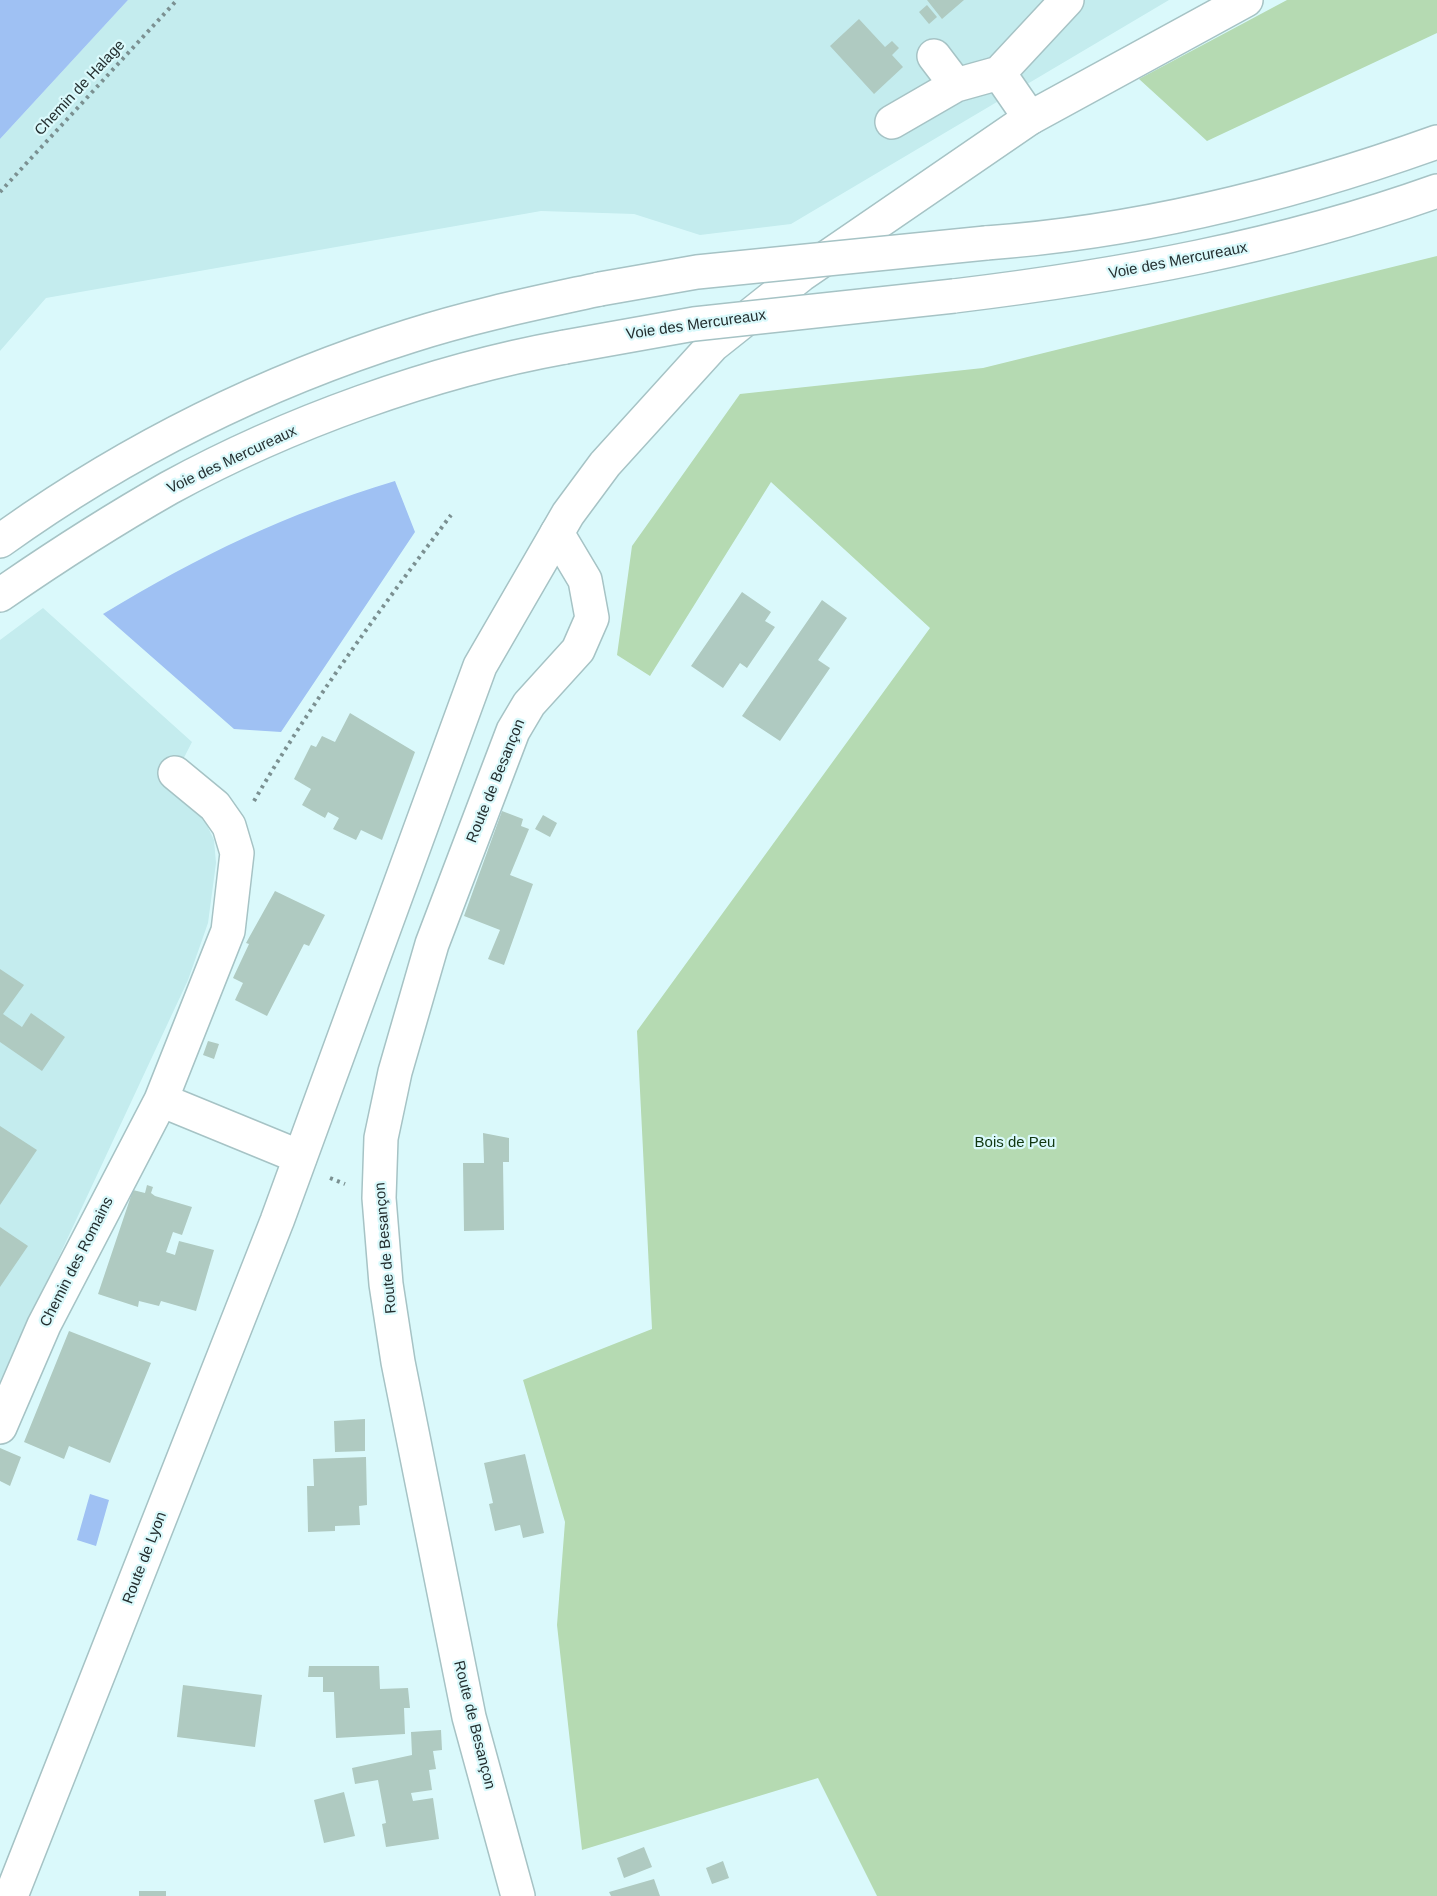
<!DOCTYPE html>
<html>
<head>
<meta charset="utf-8">
<style>
  body { margin:0 }
  canvas { display:block; background:#daf9fb }
</style>
</head>
<body>
<canvas width="1437" height="1896"></canvas>
<script>
const ctx = document.querySelector('canvas').getContext('2d');
ctx.lineJoin = 'round';
function fill(path, color) {
  ctx.fillStyle = color;
  ctx.fill(path, 'evenodd');
}
function trace(path, color, width, dash) {
  ctx.strokeStyle = color;
  ctx.lineWidth = width;
  ctx.lineCap = dash ? 'butt' : 'round';
  ctx.setLineDash(dash || []);
  ctx.stroke(path);
}
function write(font, color, halo, rows, align = 'center') {
  ctx.font = font + ' Helvetica,sans-serif';
  ctx.lineWidth = 4.5;
  ctx.setLineDash([]);
  ctx.textBaseline = 'middle';
  ctx.strokeStyle = halo;
  ctx.fillStyle = color;
  for (const [text, x, y, turn = 0] of rows) {
    ctx.save();
    ctx.translate(x, y);
    ctx.rotate((+turn || 0) * Math.PI / 180);
    ctx.textAlign = isNaN(turn) ? turn : align;
    if (halo) ctx.strokeText(text, 0, 0);
    ctx.fillText(text, 0, 0);
    ctx.restore();
  }
}
fill(new Path2D(`
  M128 0H1169L791 224 700 235 634 214 541 211 46 298 0 351V139Z
  M43 608 192 742 168 789 202 815 214 840 216 863 208 923 188 980 0 1383V640Z`), '#c4ecee');
fill(new Path2D(`
  M1287 0H1437V33L1207 141 1139 79Z
  M1437 256V1896H877L818 1778 582 1850 557 1625 565 1522 523 1380 652 1329 637 1031 930 628 771 482 650 676 617 655 632 546 740 394 983 368Z`), '#b5dab2');
fill(new Path2D(`
  M0 0H128L0 139Z
  M395 481 415 532 281 732 234 729 103 614C200 555 286 514 395 481Z
  M90 1494 109 1500 96 1546 77 1540Z`), '#9fc1f3');
fill(new Path2D(`
  M927 0H964L942 19Z
  M927 5 937 17 929 24 919 12Z
  M859 19 885 47 892 41 899 48 892 55 903 67 874 94 830 46Z
  M742 592 771 612 765 621 775 627 747 668 740 663 723 688 691 666Z
  M822 600 847 618 818 660 830 668 780 741 742 716Z
  M350 713 415 752 382 840 361 830 356 840 333 829 339 818 328 812 325 818 302 805 311 789 294 779 311 745 316 747 322 736 335 742Z
  M502 811 523 819 521 826 529 829 510 875 533 884 504 965 488 959 500 930 464 916Z
  M543 815 557 823 550 837 535 829Z
  M275 891 325 915 309 946 304 944 267 1016 235 1000 243 983 233 978 249 944 246 943Z
  M0 969 24 985 3 1014 22 1027 31 1013 65 1037 42 1071 0 1042Z
  M208 1041 219 1044 214 1059 203 1055Z
  M0 1126 37 1150 0 1205Z
  M483 1133 509 1138V1162H503L504 1230 464 1231 463 1163H484Z
  M147 1185 153 1187 151 1193 155 1196 192 1207 182 1235 173 1232 166 1252 175 1255 179 1241 214 1250 196 1311 161 1301 159 1306 139 1301 138 1307 98 1294 133 1190 145 1193Z
  M0 1227 28 1246 0 1287Z
  M69 1331 151 1363 110 1463 69 1446 64 1459 24 1442Z
  M365 1419V1451L335 1452 334 1421Z
  M0 1448 21 1457 10 1486 0 1481Z
  M525 1454 544 1533 523 1538 520 1525 495 1531 489 1504 493 1503 484 1463Z
  M366 1457 367 1505 359 1506 360 1525 335 1526V1531L308 1532 307 1486H314L313 1459Z
  M309 1666H379L380 1689 408 1688 410 1708H404L405 1734 336 1738 334 1692H323V1677H308Z
  M183 1685 262 1695 255 1747 177 1737Z
  M441 1730 442 1750 433 1751 436 1769 429 1770 432 1790 411 1793 413 1801 433 1798 439 1839 386 1847 382 1824 386 1823 378 1780 355 1784 352 1768 412 1755 411 1732Z
  M344 1792 355 1836 324 1843 314 1800Z
  M644 1847 652 1867 624 1878 617 1858Z
  M723 1861 729 1878 712 1884 706 1868Z
  M654 1879 660 1896H611L609 1892Z
  M139 1891H166V1896H139Z`), '#afcac1');
const minor = new Path2D(`
  M934 56 956 85
  M999 73 1030 118
  M892 122 956 85 999 73 1067 0
  M161 1100 228 931 237 853 229 826 215 806 175 773
  M0 1427 44 1325 161 1100 300 1157
  M518 1896 469 1717 398 1362 386 1284 379 1198 381 1138 395 1072 432 944 513 731 529 704 578 650 592 618 585 580 557 533`);
const major = new Path2D(`
  M11 1896 277 1221 480 666 568 514 605 464 713 345 801 275 1030 118 1246 0`);
const highway = new Path2D(`
  M986 243C1139 232 1292 194 1437 142
  M954 296C1119 276 1280 247 1437 191
  M0 541C124 452 264 382 410 336 472 316 536 303 600 289
  M0 595C55 557 111 521 169 488 288 423 432 371 565 347`);
trace(minor, '#a6c3c5', 36);
trace(major, '#a6c3c5', 36);
trace(highway, '#a6c3c5', 36);
trace(new Path2D(`
  M0 192 177 0
  M254 801C312 701 382 607 451 515
  M330 1178 345 1184`), '#7b9091', 4, [3, 4.5]);
trace(minor, '#fff', 33);
trace(major, '#fff', 33);
trace(highway, '#fff', 33);
const highwayBridge = new Path2D(`
  M600 289 697 272 986 243
  M565 347 694 324 954 296`);
trace(highwayBridge, '#a6c3c5', 36, []);
trace(highwayBridge, '#fff', 33);
write('15px', '#232e2f', '#daf9fb', [
  ["Chemin de Halage",80,88,-47],
  ["Voie des Mercureaux",1178,261,-11],
  ["Voie des Mercureaux",696,325,-8],
  ["Voie des Mercureaux",232,460,-25],
  ["Route de Besançon",496,781,-68],
  ["Route de Besançon",386,1248,-95],
  ["Chemin des Romains",77,1262,-63],
  ["Route de Lyon",145,1558,-69],
  ["Route de Besançon",474,1725,76]
]);
write('15px', '#113710', '#daf9fb', [
  ["Bois de Peu",1015,1143]
]);
</script>
</body>
</html>
